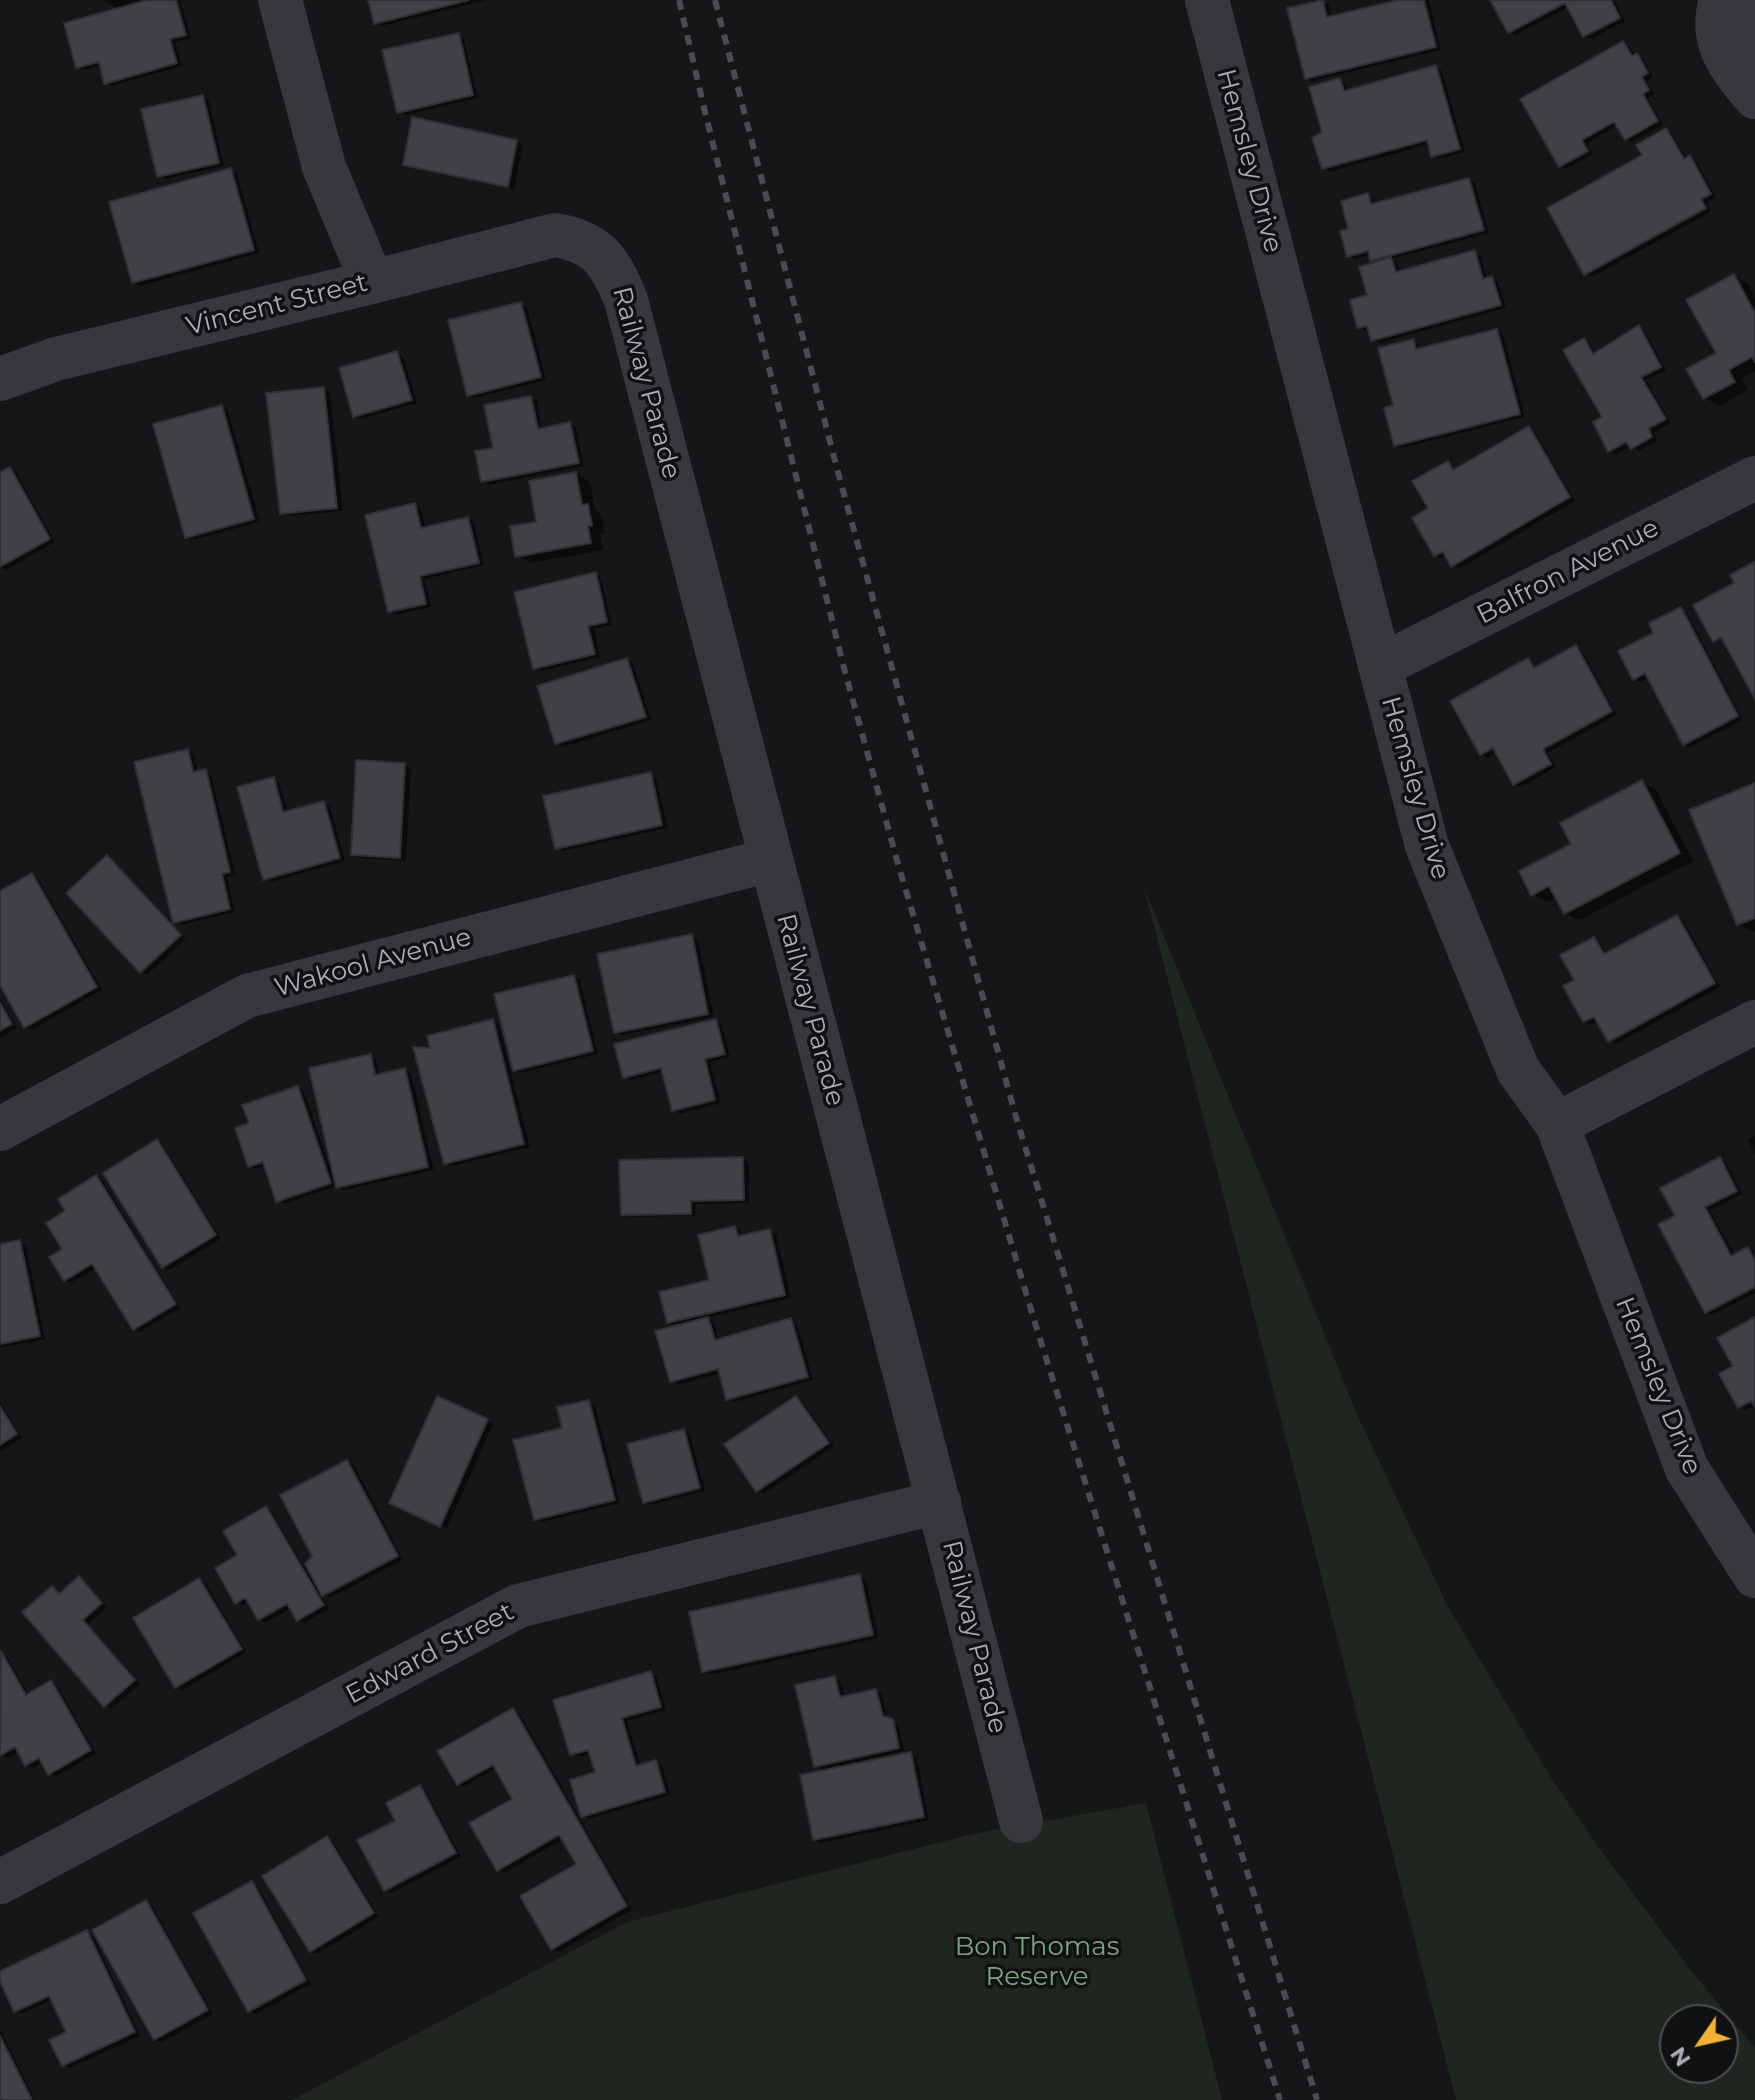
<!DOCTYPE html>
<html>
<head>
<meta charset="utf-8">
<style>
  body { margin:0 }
  #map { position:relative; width:1755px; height:2100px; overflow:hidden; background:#161618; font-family:Montserrat,sans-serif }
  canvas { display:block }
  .north { position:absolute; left:1659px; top:2004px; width:80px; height:80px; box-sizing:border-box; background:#111113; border:2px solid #4d4f55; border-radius:50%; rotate:236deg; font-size:22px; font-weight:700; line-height:32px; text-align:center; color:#a8adb8 }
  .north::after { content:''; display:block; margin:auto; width:28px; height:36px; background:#f2b134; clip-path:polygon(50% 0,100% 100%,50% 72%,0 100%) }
</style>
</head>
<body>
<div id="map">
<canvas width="1755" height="2100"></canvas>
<div class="north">N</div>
</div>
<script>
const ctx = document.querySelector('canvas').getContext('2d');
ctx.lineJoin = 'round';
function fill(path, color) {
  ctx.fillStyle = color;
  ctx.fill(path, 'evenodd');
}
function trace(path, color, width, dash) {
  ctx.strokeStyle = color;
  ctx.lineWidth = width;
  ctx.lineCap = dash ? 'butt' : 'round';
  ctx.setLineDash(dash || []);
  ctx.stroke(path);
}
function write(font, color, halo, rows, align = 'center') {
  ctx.font = font + ' Montserrat,sans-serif';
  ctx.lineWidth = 7;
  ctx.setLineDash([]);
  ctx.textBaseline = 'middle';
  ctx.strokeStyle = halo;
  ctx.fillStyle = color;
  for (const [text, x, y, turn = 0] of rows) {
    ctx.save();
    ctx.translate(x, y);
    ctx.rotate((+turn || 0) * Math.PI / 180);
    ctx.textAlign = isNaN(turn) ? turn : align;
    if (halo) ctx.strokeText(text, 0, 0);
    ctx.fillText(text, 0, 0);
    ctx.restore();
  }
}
fill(new Path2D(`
  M1144 887 1355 1410 1447 1605 1553 1781 1607 1859 1697 1978 1755 2048V2100H1456ZM1723 2020V2068H1675V2020Z
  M1146 1803 1222 2100H292L627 1922 977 1833Z`), '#1e261f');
fill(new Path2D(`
  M103 0H180L191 38 175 42 182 66 112 86 106 83 102 65 84 70 78 67 120 10Z
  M370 0H487L382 26 375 23Z
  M1407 0H1429L1441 50 1312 81 1306 78 1322 1 1329 5 1332 18Z
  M1493 0H1614L1625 21 1591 39 1584 36 1569 7 1515 35 1509 31Z
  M458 35 464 39 478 98 405 115 399 111Z
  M1623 43 1630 47 1635 56 1643 59 1653 77 1647 81 1654 94 1648 98 1663 125 1632 142 1626 138 1618 125 1587 144 1593 154 1566 169 1560 166Z
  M1436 67 1442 71 1465 152 1439 159 1433 155 1430 144 1330 172 1323 168 1324 133 1340 80 1346 84 1348 92Z
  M203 97 209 101 224 166 165 179 159 175Z
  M1666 130 1672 134 1687 159 1690 158 1696 161 1716 198 1706 203 1711 212 1592 277 1586 274 1644 156Z
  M516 141 523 145 514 189 411 167 405 164Z
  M230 170 237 174 259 253 140 286 134 282Z
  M1469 180 1475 183 1489 233 1391 259 1397 263 1401 273 1474 252 1481 256 1487 280 1492 279 1498 282 1506 308 1379 343 1373 340 1370 329 1365 330 1359 327 1378 263 1372 259 1371 255 1355 259 1348 256 1351 230 1368 195 1374 199 1376 205Z
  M1734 276 1748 284 1755 298V371L1741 378 1747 390 1719 406 1705 398 1718 354Z
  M521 304 527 307 546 380 475 398 469 394Z
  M1639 327 1645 331 1666 371 1646 380 1671 423 1654 432 1657 441 1639 451 1631 446 1616 454 1612 452 1636 439 1605 418 1584 341 1590 344 1596 354Z
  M1497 331 1503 334 1525 417 1402 448 1396 445V406L1413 341 1419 345 1421 350Z
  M397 353 403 357 417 403 361 419 355 415Z
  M324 389 330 392 343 511 288 516 281 513Z
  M531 398 537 401 542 430 570 424 576 428 584 466 489 485 483 481 495 450Z
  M222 407 228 411 260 522 193 540 187 536Z
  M1529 428 1535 432 1575 501 1459 569 1453 565 1447 556 1442 558 1436 555 1430 509 1448 463 1456 470Z
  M10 469 16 472 55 542 6 570 0 567V475Z
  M576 474 590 482 595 510 601 514 605 533H600L603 550 531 563 517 556Z
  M415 505 421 509 426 529 468 519 474 523 484 565 425 579 431 607 396 615 390 611Z
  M595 575 601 578 612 625 594 629 600 657 541 671 535 667Z
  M1681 609 1687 613 1743 720 1690 747 1684 744 1650 677 1641 682 1635 678 1656 634Z
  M1576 647 1582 651 1617 715 1548 753 1556 767 1521 787 1514 783 1498 752 1488 758 1482 754 1528 660 1537 669Z
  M627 660 633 663 651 720 563 747 557 743Z
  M188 751 194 755 198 773 205 771 211 775 236 875 227 877 235 912 181 925 175 922Z
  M404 765 411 768 406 861 359 858 353 854Z
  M650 774 656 778 668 828 563 851 557 848Z
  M273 779 279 782 288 813 323 803 330 806 345 861 271 882 264 878Z
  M1642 782 1656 790 1693 861 1579 920 1565 913 1557 897 1547 902 1533 894 1574 845Z
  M1755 785V931L1752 932 1739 924Z
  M107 858 186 939 147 975 141 972Z
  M32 875 38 879 102 990 32 1030 26 1027 0 981V893Z
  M1677 917 1683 920 1720 987 1616 1044 1609 1040 1598 1021 1591 1025 1585 1021 1576 981 1594 939 1600 943 1607 955Z
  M692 936 698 940 714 1017 622 1035 615 1032Z
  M574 977 580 980 598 1054 521 1073 514 1070Z
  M0 998 17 1028 0 1038Z
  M492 1021 499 1025 530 1147 452 1166 445 1163 433 1050Z
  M716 1021 722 1025 730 1057 710 1062 721 1103 680 1114 673 1110 664 1072 631 1080 625 1076Z
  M370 1056 376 1060 380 1076 405 1070 411 1073 434 1170 344 1190 338 1186 284 1204 278 1200 266 1166 256 1169 249 1165 251 1124 298 1088 304 1092 333 1176 336 1175Z
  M1755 1136V1154L1748 1140Z
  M157 1141 163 1145 221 1239 170 1270 164 1267Z
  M743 1159 749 1163V1203L696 1204V1216L629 1217 623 1214Z
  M1720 1159 1726 1163 1742 1194 1710 1211 1735 1256 1748 1250 1754 1253 1755 1293 1712 1315 1706 1312 1677 1217Z
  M97 1177 103 1181 180 1308 140 1332 134 1329 97 1268 71 1283 65 1279 68 1211Z
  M735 1228 741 1231 743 1237 769 1231 776 1234 791 1298 707 1318 714 1322 719 1340 791 1320 797 1324 813 1380 734 1402 728 1399 721 1373 678 1385 671 1381 678 1327 669 1322 712 1281Z
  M19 1242 26 1246 45 1339 0 1348V1246Z
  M1755 1320V1405L1746 1410 1740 1407 1735 1367Z
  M796 1398 802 1401 834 1446 764 1494 758 1491Z
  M0 1402 22 1438 0 1452Z
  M589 1402 595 1405 620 1503 542 1522 536 1519 565 1429Z
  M487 1420 493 1424 447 1528 398 1506Z
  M684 1431 690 1435 705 1491 651 1505 644 1502Z
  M347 1462 354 1465 403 1560 330 1598 319 1592 329 1609 304 1623 298 1620 291 1608 266 1623 260 1619 249 1602 243 1606 237 1602 240 1556 266 1508 272 1512 304 1567 315 1557Z
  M860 1576 866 1580 879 1638 710 1675 704 1671Z
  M79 1579 107 1607 88 1624 140 1684 111 1709 105 1705 52 1589 61 1595Z
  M200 1580 206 1584 246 1652 182 1691 176 1687Z
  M1 1654 7 1657 29 1695 51 1682 57 1686 96 1753 56 1777 50 1773 43 1762 33 1768 27 1765 19 1751 8 1758 1 1754Z
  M651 1673 657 1677 666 1710 627 1721 641 1767 656 1762 662 1766 671 1795 589 1819 583 1815 597 1773 591 1754 578 1757 572 1754Z
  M835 1678 841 1682 845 1698 876 1691 882 1694 888 1720 899 1725 904 1751 878 1757 879 1761 910 1754 917 1758 929 1820 821 1843 815 1839 826 1772 816 1766Z
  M513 1710 520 1714 632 1910 558 1952 552 1949 578 1865 563 1839 505 1873 499 1869 515 1800 497 1768 464 1787 458 1783Z
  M420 1788 426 1791 461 1857 392 1893 385 1889 398 1822Z
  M327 1838 333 1841 379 1917 317 1954 311 1951Z
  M252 1883 258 1887 311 1984 256 2014 249 2010Z
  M146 1902 152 1906 213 2014 161 2043 155 2039Z
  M87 1933 93 1936 140 2036 70 2068 63 2065 68 2032 52 2000 22 2014 16 2010 0 1974Z
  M0 2031H1L35 2100H0Z`), '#0007');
const building = new Path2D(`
  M147 0H176L186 35 170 39 177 63 104 84 99 62 76 68 64 23Z
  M368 0H469L374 24Z
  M1323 0 1327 17 1398 0H1424L1436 47 1305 79 1287 8Z
  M1490 0H1611L1620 18 1583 37 1565 3 1508 33Z
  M459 33 473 95 397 113 382 50Z
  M1623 41 1632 56 1637 53 1648 73 1642 77 1649 90 1643 94 1658 121 1625 140 1614 122 1582 140 1588 151 1559 167 1520 99Z
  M1436 65 1460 149 1431 157 1427 140 1322 169 1312 138 1322 132 1309 87 1340 78 1344 91Z
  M203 95 219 163 157 177 141 109Z
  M412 117 517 140 508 187 403 165Z
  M1666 128 1684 159 1690 155 1711 194 1701 199 1706 208 1584 275 1547 208 1642 155 1636 145Z
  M231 168 254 250 132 283 109 202Z
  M1469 178 1484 230 1370 261 1368 251 1347 257 1340 231 1348 229 1341 201 1368 193 1371 204Z
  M1475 250 1483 279 1492 276 1501 305 1371 341 1367 326 1357 328 1350 300 1367 295 1359 267 1391 257 1396 272Z
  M1734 274 1755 313V362L1752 357 1729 370 1735 382 1703 399 1686 369 1716 353 1686 300Z
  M521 302 541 377 467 396 448 320Z
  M1639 325 1661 367 1641 377 1666 419 1649 428 1652 437 1631 449 1626 442 1608 452 1593 422 1602 417 1563 350 1584 338 1593 354Z
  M1497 329 1520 414 1394 446 1384 408 1393 405 1378 348 1414 339 1416 349Z
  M397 351 412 400 353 417 339 368Z
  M324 387 337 508 280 514 266 393Z
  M531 396 538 429 570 422 579 463 481 482 475 451 493 448 484 405Z
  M222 405 254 519 185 538 153 424Z
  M1529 426 1570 497 1451 567 1443 552 1434 556 1412 518 1428 508 1412 481 1448 461 1453 470Z
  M10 467 50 539 0 567V472Z
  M576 472 582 505 588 504 592 526H588L591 543 515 557 510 526 536 522 529 481Z
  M415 503 421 528 468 517 479 563 420 576 426 604 388 612 365 515Z
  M1754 562 1755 563V699L1721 637 1713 642 1693 605 1734 583 1730 575Z
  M596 572 607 622 588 626 595 654 533 669 514 592Z
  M1681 607 1738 716 1683 745 1645 673 1633 680 1618 651 1653 633 1649 623Z
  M1576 645 1612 711 1543 749 1551 764 1513 785 1493 748 1480 755 1450 701 1528 658 1534 668Z
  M627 658 646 717 555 744 537 686Z
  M188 749 193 772 206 769 230 872 222 874 230 909 173 923 134 762Z
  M356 760 405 763 400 858 351 855Z
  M651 772 662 825 555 849 543 796Z
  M274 777 283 812 324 801 340 858 263 880 237 787Z
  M1642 780 1680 853 1564 914 1549 886 1531 896 1519 871 1571 844 1560 823Z
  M1755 783V918L1737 925 1689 810Z
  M107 855 181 935 140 973 66 893Z
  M32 873 97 987 24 1028 0 985V891Z
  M1677 915 1715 983 1608 1042 1594 1017 1583 1022 1563 986 1574 980 1560 955 1594 937 1604 954Z
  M692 934 708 1014 614 1033 597 954Z
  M574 975 593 1051 513 1071 494 994Z
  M0 1003 12 1024 0 1031Z
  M493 1019 524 1144 444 1164 413 1047 430 1048 427 1036Z
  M716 1019 725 1054 705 1059 715 1100 672 1111 661 1068 623 1078 614 1044Z
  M371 1054 375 1075 405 1068 428 1167 336 1188 309 1068Z
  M298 1086 331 1183 276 1202 263 1162 248 1167 235 1128 249 1123 242 1105Z
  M157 1139 216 1235 162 1268 103 1173Z
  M743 1157 744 1200 691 1201V1214L621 1215 619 1160Z
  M1720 1157 1737 1191 1705 1207 1731 1256 1748 1247 1755 1261V1287L1705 1313 1658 1224 1675 1216 1660 1188Z
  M96 1175 176 1304 133 1330 92 1264 64 1281 49 1257 62 1249 46 1223 65 1211 58 1199Z
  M735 1226 738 1236 770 1229 785 1295 667 1323 659 1292 709 1280 698 1235Z
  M20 1240 40 1336 0 1344V1244Z
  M708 1317 715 1340 791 1318 808 1377 726 1400 718 1369 670 1382 655 1331Z
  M1755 1317V1407L1751 1401 1738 1408 1719 1374 1733 1366 1717 1338Z
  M437 1396 488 1419 440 1527 389 1503Z
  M796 1396 829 1443 756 1492 724 1444Z
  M589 1400 615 1500 534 1520 513 1440 562 1428 557 1407Z
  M0 1406 17 1434 0 1445Z
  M684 1429 700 1488 643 1503 627 1444Z
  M347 1460 398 1556 322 1596 305 1564 312 1556 280 1495Z
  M266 1506 324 1605 297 1621 287 1604 258 1620 245 1598 235 1604 215 1568 237 1555 223 1531Z
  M860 1574 873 1635 702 1672 689 1612Z
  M79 1576 102 1603 83 1620 135 1680 104 1707 22 1612 52 1586 59 1594Z
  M199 1578 242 1649 175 1688 133 1618Z
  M1 1651 26 1695 51 1680 91 1750 48 1775 39 1758 25 1766 15 1747 0 1756Z
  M651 1671 661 1707 622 1718 636 1766 656 1760 665 1792 581 1817 570 1780 595 1772 588 1750 570 1755 553 1700Z
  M835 1676 840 1697 876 1689 883 1716 893 1719 899 1748 814 1767 795 1685Z
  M513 1708 627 1906 551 1950 520 1896 576 1864 559 1835 497 1871 469 1823 512 1799 493 1765 457 1785 437 1751Z
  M911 1752 924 1817 813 1840 800 1775Z
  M420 1785 456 1853 384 1891 357 1840 395 1821 386 1803Z
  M327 1836 374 1913 310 1952 262 1876Z
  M252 1881 306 1980 248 2012 193 1913Z
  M146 1900 208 2010 154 2040 92 1930Z
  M87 1930 135 2032 62 2066 49 2040 66 2032 49 1996 14 2012 0 1981V1971Z
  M0 2036 32 2100H0Z`);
fill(building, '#404145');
trace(building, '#303034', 2);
trace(new Path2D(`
  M280 0 324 167 372 282
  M1207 0 1427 846 1518 1070 1557 1124 1687 1469 1755 1576
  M1721 0C1708 41 1730 67 1755 97
  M1755 0 1747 26 1755 79
  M0 379 56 359 372 282 555 235C598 242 610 261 626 300L1021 1821
  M1380 666 1755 478
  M1557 1124 1755 1022
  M0 1129 247 996 770 860
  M0 1882 518 1606 939 1502`), '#37383d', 44);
trace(new Path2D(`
  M679 0 705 112 844 668 898 864 1035 1323 1280 2100
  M715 0 839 476 1016 1117 1317 2100`), '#4a4c52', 6, [10, 8]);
write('26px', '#a8adb8', '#111113', [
  ["Hemsley Drive",1249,161,75],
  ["Vincent Street",277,305,-14],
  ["Railway Parade",646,383,75],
  ["Balfron Avenue",1568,572,-27],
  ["Hemsley Drive",1415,788,74],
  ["Wakool Avenue",373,963,-15],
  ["Railway Parade",810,1010,75],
  ["Hemsley Drive",1658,1386,68],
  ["Railway Parade",974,1637,76],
  ["Edward Street",430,1654,-28]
]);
write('26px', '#7fa381', '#111113', [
  ["Bon Thomas",1037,1947],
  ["Reserve",1037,1977]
]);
</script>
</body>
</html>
